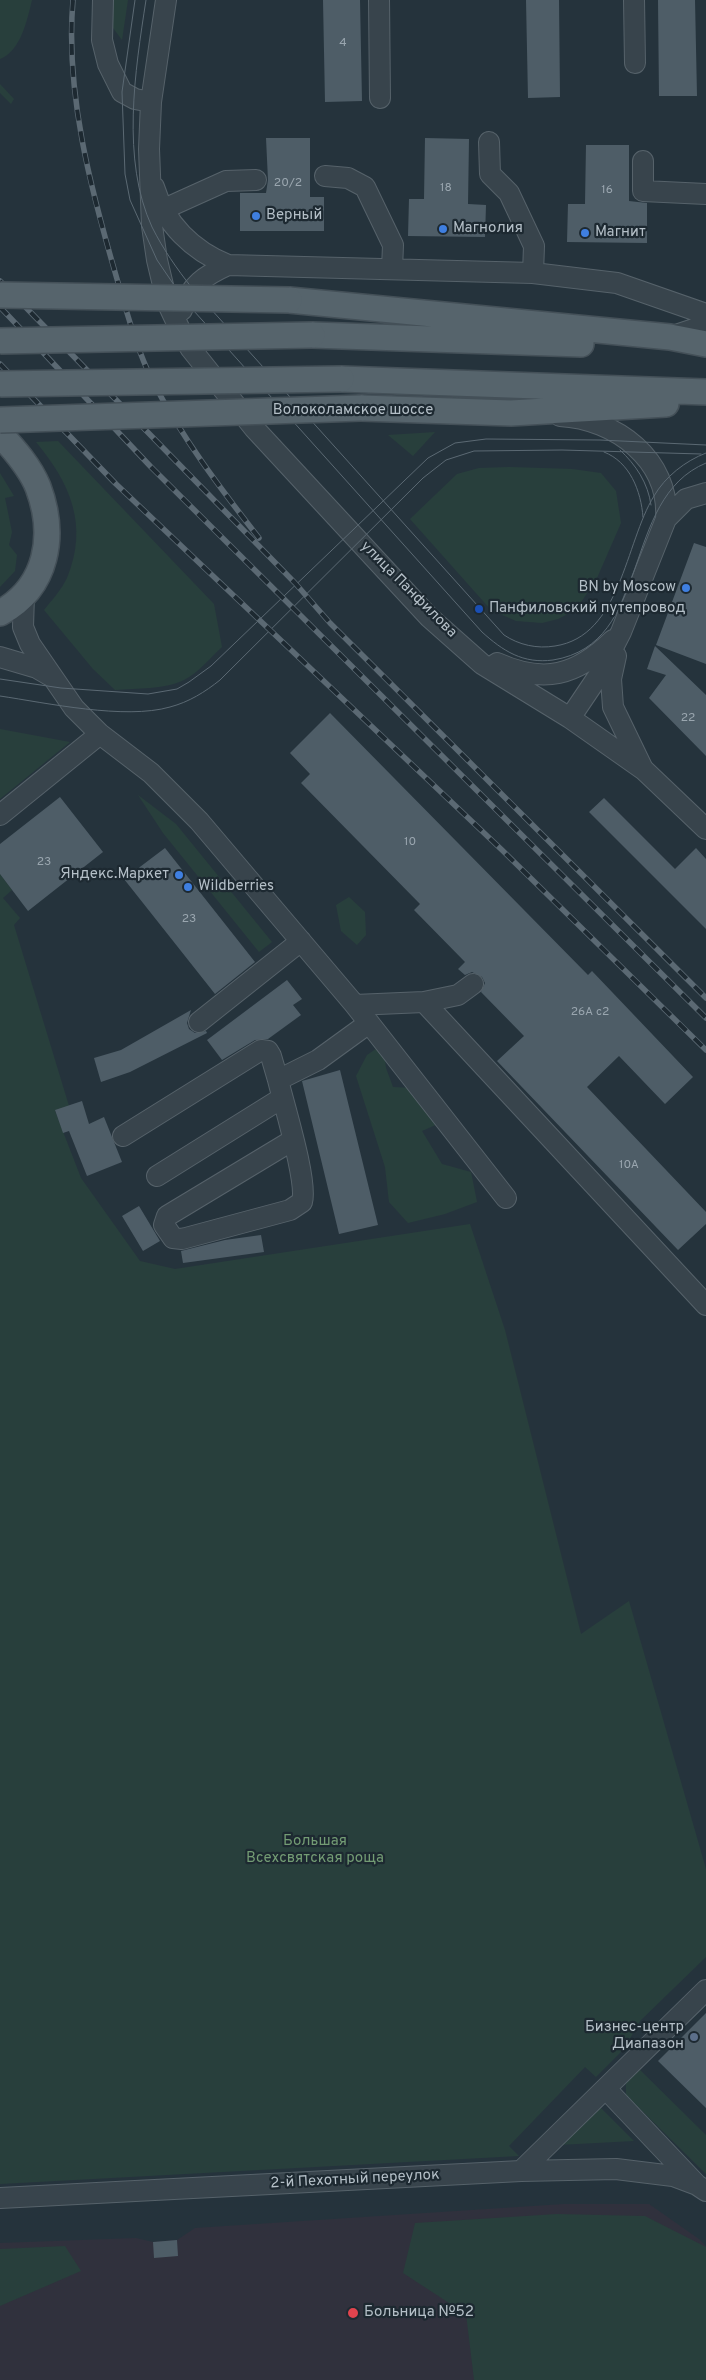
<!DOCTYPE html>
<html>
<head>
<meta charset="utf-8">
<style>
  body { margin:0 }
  canvas { display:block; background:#25333c }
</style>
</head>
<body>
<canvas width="706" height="2380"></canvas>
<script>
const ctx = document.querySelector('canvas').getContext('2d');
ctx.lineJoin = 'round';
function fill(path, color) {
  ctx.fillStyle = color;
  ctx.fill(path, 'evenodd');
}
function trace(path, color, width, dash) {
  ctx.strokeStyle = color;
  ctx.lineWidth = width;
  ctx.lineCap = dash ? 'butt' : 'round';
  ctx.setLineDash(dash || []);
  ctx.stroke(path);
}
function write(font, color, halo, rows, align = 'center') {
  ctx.font = font + ' Overpass,sans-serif';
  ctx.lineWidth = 4.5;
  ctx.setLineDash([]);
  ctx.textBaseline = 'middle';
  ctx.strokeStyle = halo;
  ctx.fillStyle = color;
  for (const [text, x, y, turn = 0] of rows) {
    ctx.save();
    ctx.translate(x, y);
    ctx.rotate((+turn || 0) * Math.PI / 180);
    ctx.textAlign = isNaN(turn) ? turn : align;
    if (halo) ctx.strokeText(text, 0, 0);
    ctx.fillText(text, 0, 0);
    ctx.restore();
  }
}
fill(new Path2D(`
  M564 2204H649L699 2239 706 2246V2380H0V2243L136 2238 153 2242 177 2240 195 2228Z`), '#30313d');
fill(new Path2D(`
  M0 0H32C27 20 21 51 0 59Z
  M110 0H128L122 40 110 24Z
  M0 84 14 99 11 104 0 93Z
  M435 432 413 456 388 435Z
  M58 441 214 604 222 647C210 658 198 673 184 680 163 690 137 688 115 690L93 669 44 610C52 600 62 589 67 578 89 525 70 483 36 442Z
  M509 467 572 469 601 473 616 491 621 523 597 578 576 610 558 619 542 623 516 621 491 610 410 519 457 474 479 468Z
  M0 473 14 496 5 498 12 532 9 545 17 555 15 571 0 587Z
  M0 729 70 742 0 799Z
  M138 795 176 824 272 942 259 952 163 833Z
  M0 874 12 890 3 898 20 918 14 925 69 1106 55 1111 81 1178 140 1261 175 1269 470 1224 505 1330 581 1634 629 1601 706 1869V1957L640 2021 624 2049 596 2077 585 2067 509 2146 519 2156 0 2184Z
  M349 897 365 912 366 935 357 945 341 931 336 905Z
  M383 1044 386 1068 393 1087 414 1088 438 1124 422 1131 442 1164 471 1172 477 1202 445 1214 408 1223 389 1202 385 1167 356 1076 367 1055Z
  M637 2067 706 2135V2174L626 2095V2079Z
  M598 2105 634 2141 558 2145Z
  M557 2214 645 2216 706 2247V2380H474L466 2314 403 2273 415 2223Z
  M65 2246 81 2271 0 2306V2249Z`), '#283f3c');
fill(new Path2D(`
  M323 0H360L362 101 325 102Z
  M526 0H559L560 97 528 98Z
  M658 0H695L697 96H659Z
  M266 138H310V197H324V231H240V193H266L268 180Z
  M425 138 469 139 468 204 486 205 485 237 408 236 409 199H424Z
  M586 145H629V201L647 203V243L567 242 568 204H585Z
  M694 543 706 547V664L656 645Z
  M655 646 706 695V756L649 698 666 675 647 669Z
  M330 713 588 975 592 971 693 1077 665 1104 619 1056 587 1087 706 1212V1224L678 1250 497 1061 524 1036 481 992 485 983 482 977 472 972 465 975 458 969 465 962 414 910 420 904 301 783 310 774 290 753Z
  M60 797 103 852 28 911 0 874V844Z
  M604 798 675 869 696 848 706 859V929L589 812Z
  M165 848 255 962 215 994 124 879Z
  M287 980 302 999 293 1005 301 1015 268 1039 255 1040 222 1060 207 1040Z
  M191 1010 187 1023 189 1029 195 1033 206 1031 207 1033 130 1072 101 1082 94 1058 121 1050Z
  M340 1070 378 1225 339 1234 302 1081Z
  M82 1101 89 1124 104 1117 122 1162 87 1176 69 1131 63 1133 55 1110Z
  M139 1206 160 1241 143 1251 122 1216Z
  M261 1235 264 1252 183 1263 181 1251 225 1240Z
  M706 2013V2108L658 2061Z
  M177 2240 178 2256 154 2258 153 2242Z`), '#4e5d67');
const minor = new Path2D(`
  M103 0 102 40 108 64 122 92 135 99 151 102
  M166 0 151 102 149 149 152 226 157 260 167 302 182 334 191 349 254 428 429 617 482 664 570 718 644 770 706 829
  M379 0 380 98
  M634 0 635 63
  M489 142 490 174 509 193 534 246 533 273
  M643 161V191L706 194
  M325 176 348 178 365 187 393 245 392 269
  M154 187C165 224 193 251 228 265L533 273 617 283 706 314
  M164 209 226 181 256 180
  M182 310C190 285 206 275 228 265
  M670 337 706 325
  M560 416C616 419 670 460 666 519L621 632 599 675 570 718
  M666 519 686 499 706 493
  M24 595 23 627 30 644 74 708 100 734 151 773 199 821 355 1005 506 1198
  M616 656 611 679 613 707 642 767
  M0 657 37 668 49 675
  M497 663C544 684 576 676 613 640
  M0 815 100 734
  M424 1002 706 1305
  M355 1005 424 1002 458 995 473 984
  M199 1022 301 941
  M123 1136 261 1050 268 1051 271 1056 278 1080
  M293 1140 167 1216 164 1225 173 1238 182 1239 290 1210 302 1202C308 1182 284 1105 278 1080L318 1060 369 1023
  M157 1176 282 1098
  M606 2089 696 2184
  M521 2171 706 1990
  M0 2198 521 2171 616 2169 673 2176 697 2185 706 2191`);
const major = new Path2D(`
  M289 300 670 337 706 344
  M312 335 581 344
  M341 379 706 392
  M361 408 511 413 666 404
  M0 434C14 449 30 467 38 487 56 535 48 587 0 613`);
trace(minor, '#56626a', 22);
trace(major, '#445058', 28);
trace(minor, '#38444c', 20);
trace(major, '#56646c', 25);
trace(new Path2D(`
  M135 0 122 92 125 174 130 200 157 260 185 301 482 632C503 651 523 664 553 660 654 644 619 499 706 463
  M146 0C135 71 121 160 152 227 163 249 177 269 192 288L504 635C519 645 537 649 555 646 621 636 625 543 654 496 665 477 685 461 706 453
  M620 450C636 465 648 483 651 505
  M604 452C630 462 641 491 643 517
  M0 679 61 688 148 694 177 689 189 682 211 666 428 458 455 443 486 439 600 440 706 445
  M0 696C47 703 125 720 170 707 189 702 205 692 220 680L423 478 446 460 474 451 562 450 701 454`), '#5b6973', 1);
const rail = new Path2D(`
  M73 0C65 93 91 190 117 279 127 313 137 350 153 382 183 439 220 488 259 538
  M0 281 295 583 330 623 706 998
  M0 307 151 467 706 1018
  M0 364 116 484 502 850 706 1050`);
trace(rail, '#5b6973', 5.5);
trace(rail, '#1d2931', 4, [11]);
const majorBridge = new Path2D(`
  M0 295 289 300
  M0 341 312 335
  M0 384 341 379
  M0 420 361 408`);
trace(majorBridge, '#445058', 28, []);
trace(majorBridge, '#56646c', 25);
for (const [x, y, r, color] of [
  [256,216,5,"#3f7fe0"],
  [443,229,5,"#3f7fe0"],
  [585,233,5,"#3f7fe0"],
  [686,588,5,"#3f7fe0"],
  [479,609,5,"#1a4fb4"],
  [179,875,5,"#3f7fe0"],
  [188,887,5,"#3f7fe0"],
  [694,2037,5,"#5c6f8a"],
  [353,2313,6,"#e0444e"]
]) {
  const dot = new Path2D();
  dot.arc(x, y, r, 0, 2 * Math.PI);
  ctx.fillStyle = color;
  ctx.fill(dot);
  trace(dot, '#1d2931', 2);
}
write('12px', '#9aa6af', null, [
  ["4",343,44],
  ["20/2",288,184],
  ["18",446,189],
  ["16",607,191],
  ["22",688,719],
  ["10",410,843],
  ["23",44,863],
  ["23",189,920],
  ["26А с2",590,1013],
  ["10А",629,1166]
]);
write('15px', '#b4bfc7', '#1d2931', [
  ["Верный",266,216],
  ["Магнолия",453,229],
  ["Магнит",595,233],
  ["BN by Moscow",676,588,"right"],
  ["Панфиловский путепровод",489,609],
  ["Яндекс.Маркет",169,875,"right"],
  ["Wildberries",198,887],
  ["Бизнес-центр",684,2028,"right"],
  ["Диапазон",684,2045,"right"],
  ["Больница №52",364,2313]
], 'left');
write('15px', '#b4bfc7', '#1d2931', [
  ["Волоколамское шоссе",353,411],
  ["улица Панфилова",408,590,45],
  ["2-й Пехотный переулок",355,2180,-3]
]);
write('15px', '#739c74', '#1d2931', [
  ["Большая",315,1842],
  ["Всехсвятская роща",315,1859]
]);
</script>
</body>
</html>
